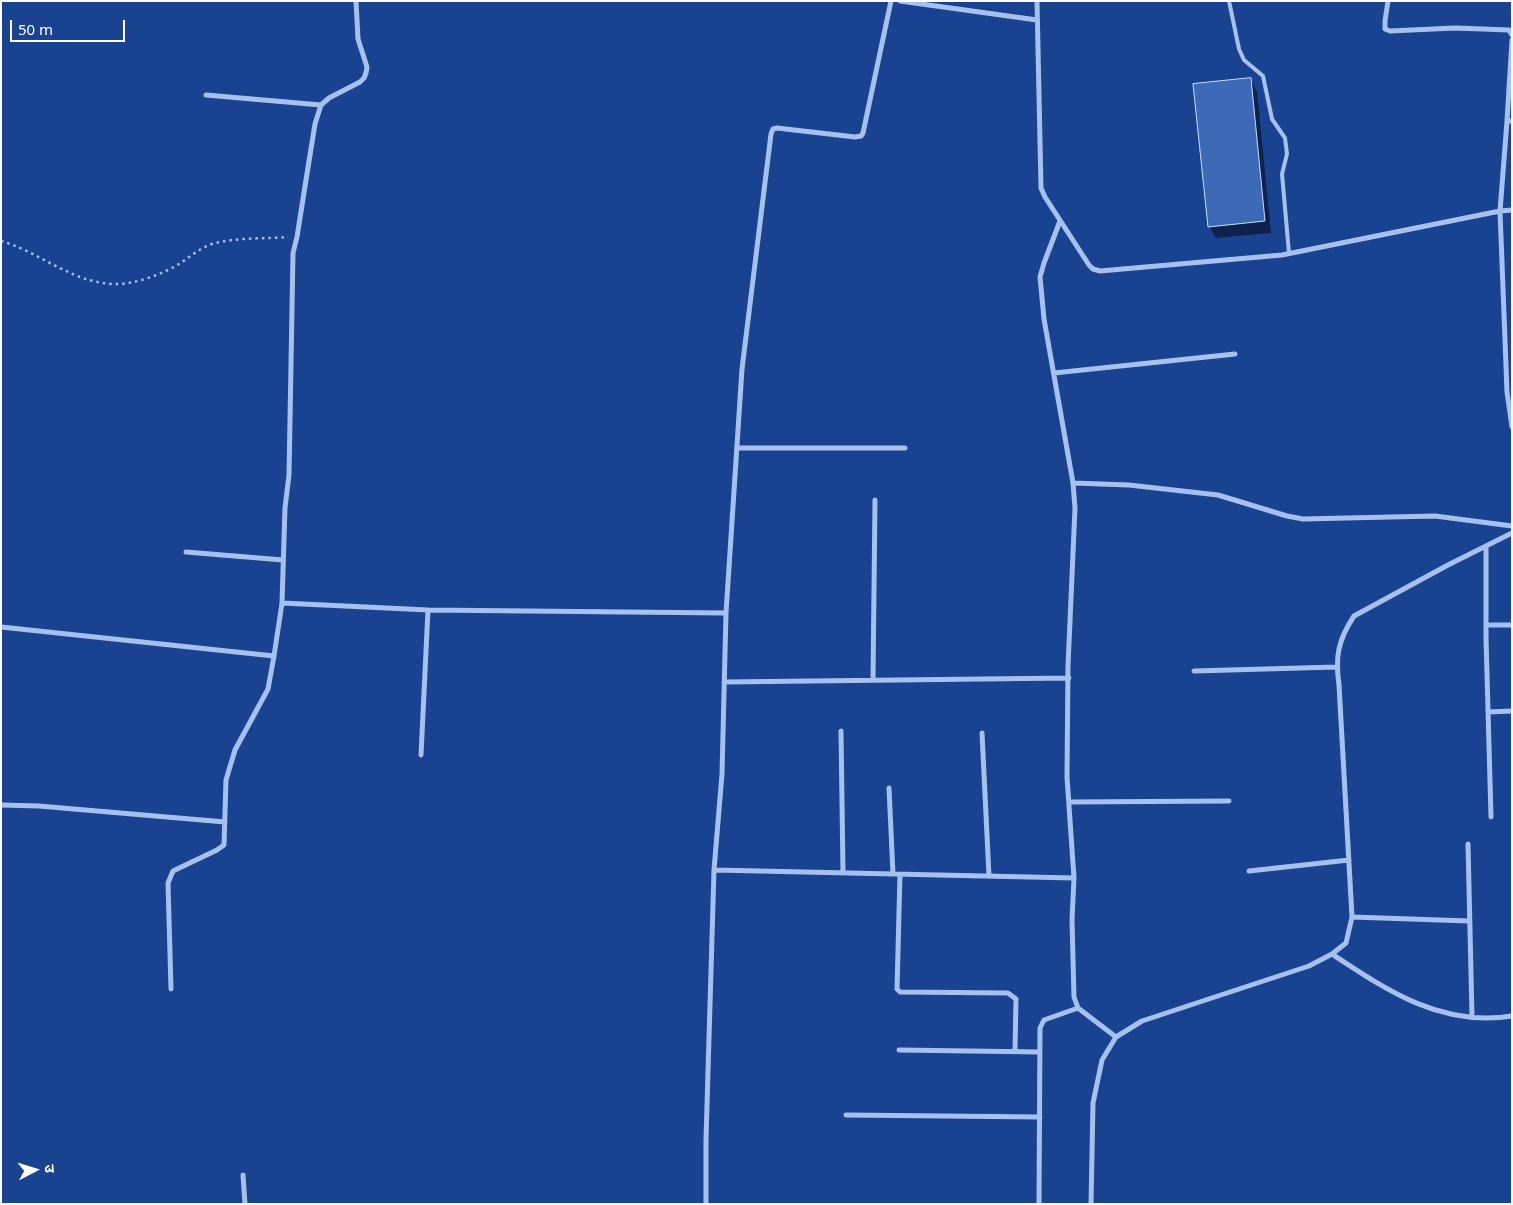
<!DOCTYPE html>
<html>
<head>
<meta charset="utf-8">
<style>
  body { margin:0 }
  #map { position:relative; width:1513px; height:1205px; overflow:hidden; background:#194390; font-family:"Noto Sans","Noto Sans Devanagari",sans-serif }
  canvas { display:block }
  .frame { position:absolute; inset:0; border:2px solid #fff; pointer-events:none }
  .north { position:absolute; left:10px; top:1145px; width:50px; height:50px; -webkit-text-stroke:4px #194390; paint-order:stroke; rotate:85deg; font-size:14px; font-weight:700; line-height:20px; text-align:center; color:#fff }
  .north::after { content:''; display:block; margin:auto; width:18px; height:22px; background:#fff; clip-path:polygon(50% 0,100% 100%,50% 72%,0 100%) }
  .scale { position:absolute; left:10px; top:20px; width:115px; height:22px; box-sizing:border-box; border:2px solid #fff; border-top:0; padding-left:6px; font-size:15px; line-height:18px; white-space:nowrap; color:#fff; -webkit-text-stroke:4px #194390; paint-order:stroke }
</style>
</head>
<body>
<div id="map">
<canvas width="1513" height="1205"></canvas>
<div class="frame"></div>
<div class="north">उ</div>
<div class="scale">50 m</div>
</div>
<script>
const ctx = document.querySelector('canvas').getContext('2d');
ctx.lineJoin = 'round';
function fill(path, color) {
  ctx.fillStyle = color;
  ctx.fill(path, 'evenodd');
}
function trace(path, color, width, dash) {
  ctx.strokeStyle = color;
  ctx.lineWidth = width;
  ctx.lineCap = dash ? 'butt' : 'round';
  ctx.setLineDash(dash || []);
  ctx.stroke(path);
}
fill(new Path2D(`
  M1250 79 1257 91 1271 233 1216 238 1209 226Z`), '#0007');
const building = new Path2D(`
  M1251 78 1265 221 1208 227 1193 84Z`);
fill(building, '#3d69b6');
trace(building, '#cddefb', 1);
trace(new Path2D(`
  M1 241C40 252 72 283 114 284 133 285 163 274 179 264 190 257 200 248 212 244 236 237 264 239 288 237`), '#a6c1ef', 2.5, [2.5, 4]);
trace(new Path2D(`
  M1229 1 1239 49 1244 60 1263 76 1272 119 1285 138 1287 154 1282 174 1289 253`), '#a6c1ef', 4);
trace(new Path2D(`
  M900 1 1037 20
  M1037 1 1041 188 1045 197 1089 265 1093 269 1100 271 1282 255 1500 211 1512 210
  M1388 1 1385 21V29L1390 31 1455 28 1509 30 1512 35
  M206 95 321 105
  M1507 121 1512 40
  M1512 121H1507L1500 211 1507 392 1512 427
  M1060 221 1044 263 1040 277 1044 319 1073 483 1075 508 1068 666 1067 777 1074 878 1072 920 1074 997 1078 1008 1116 1037
  M1054 373 1235 354
  M737 448H905
  M1073 483 1129 485 1218 495 1287 516 1303 519 1435 516 1512 526
  M1486 546V638L1491 817
  M186 552 283 560
  M282 603 428 610 726 613
  M1486 625H1512
  M1 627 274 656
  M1194 671 1336 667
  M873 680 875 500
  M724 682 1069 678
  M1488 712 1512 711
  M841 731 843 873
  M982 733 989 876
  M421 755 428 610
  M889 788 893 874
  M1069 802 1229 801
  M1 805 39 806 225 822
  M1468 844 1472 1016
  M714 870 1074 878
  M1249 871 1349 860
  M900 874 897 989 900 992 1008 993 1016 999 1015 1050
  M1352 917 1469 921
  M1332 954C1388 991 1441 1027 1512 1016
  M171 989 168 883 173 871 217 850 224 845 226 780 235 750 268 689 274 656 282 603 285 508 289 475 293 253 297 237 306 180 315 124 321 105 329 98 360 82 364 78 366 73 367 67 358 39 356 1
  M899 1050 1040 1052
  M846 1115 1040 1117
  M243 1175 245 1204
  M706 1204V1139L714 870 722 774 726 613 742 369 771 134 773 129 777 128 855 137 861 136 863 133 891 1
  M1039 1204 1040 1028 1044 1020 1078 1008
  M1091 1204 1093 1103 1102 1060 1116 1037 1142 1021 1309 966 1332 954 1346 943 1352 917 1339 685C1335 657 1338 640 1354 616L1448 565 1512 533`), '#a6c1ef', 5);
</script>
</body>
</html>
